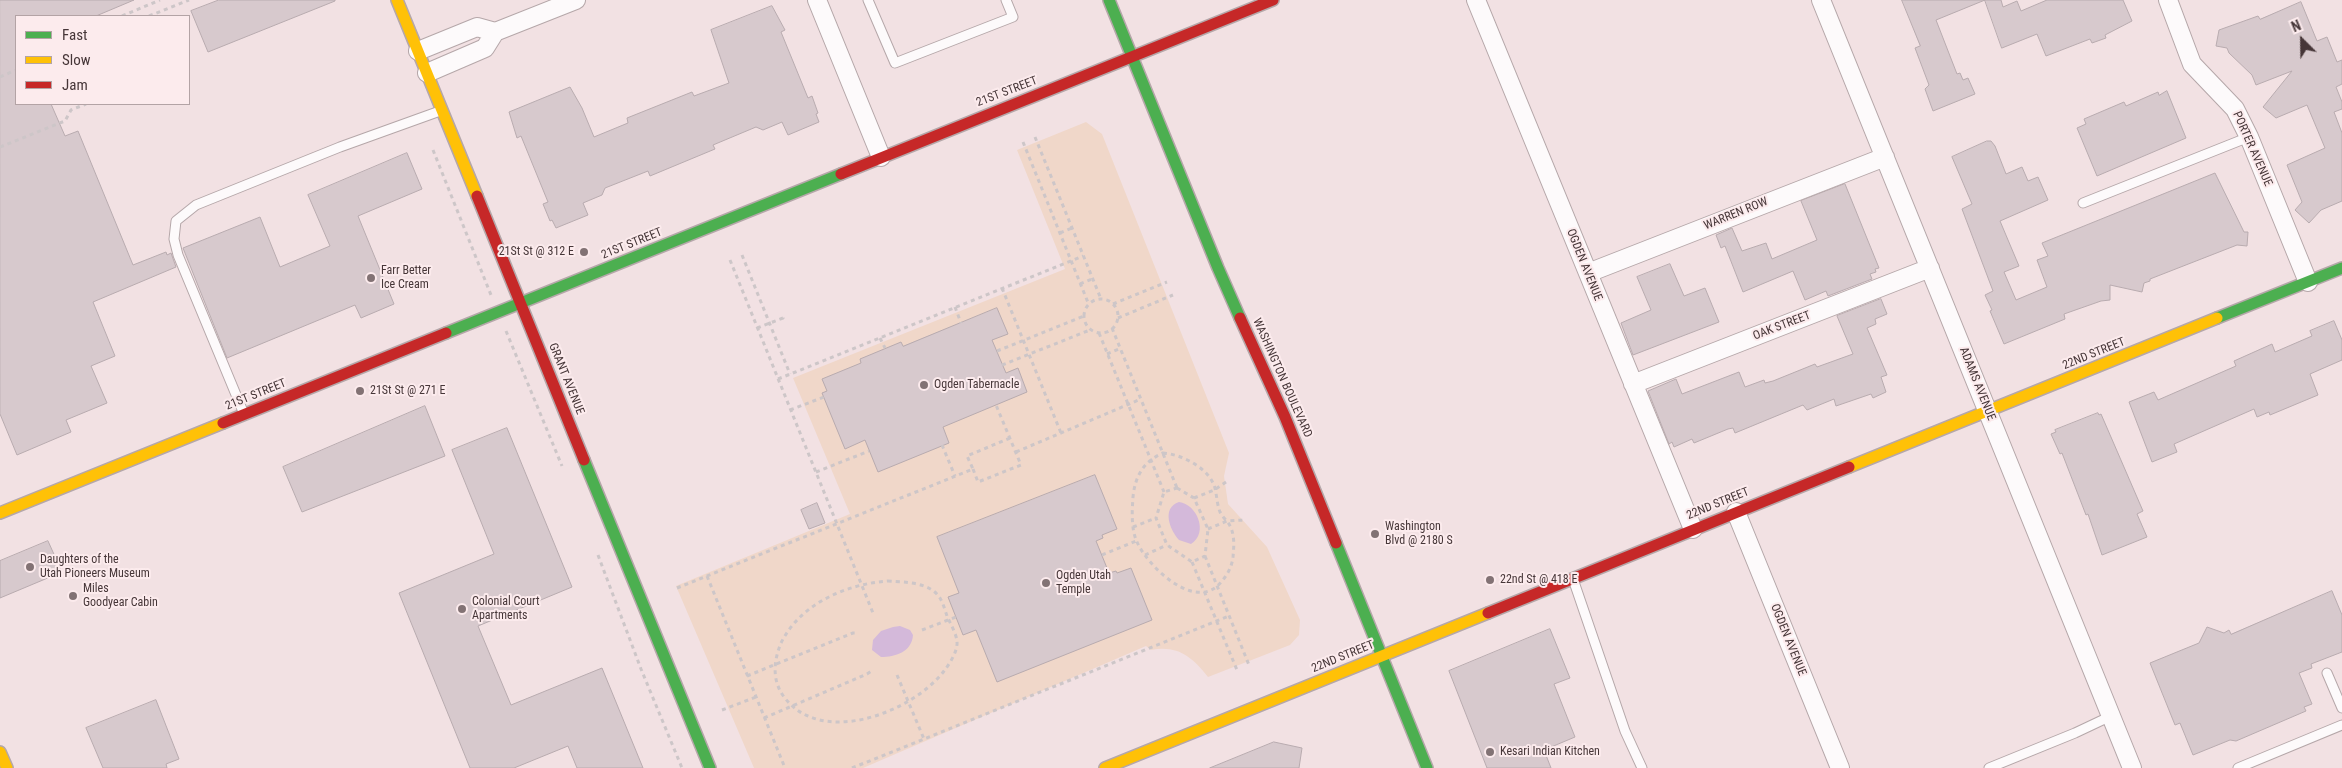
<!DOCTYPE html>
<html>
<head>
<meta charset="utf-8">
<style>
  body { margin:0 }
  #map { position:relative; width:2342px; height:768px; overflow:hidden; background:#f2e1e3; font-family:"Roboto Condensed",sans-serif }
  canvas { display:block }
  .legend { position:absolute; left:15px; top:15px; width:175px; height:90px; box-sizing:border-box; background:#fcebed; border:1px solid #b3a3a5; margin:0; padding:6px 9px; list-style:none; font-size:15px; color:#463638 }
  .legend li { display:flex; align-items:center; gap:10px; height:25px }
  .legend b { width:25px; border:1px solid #b3a3a5 }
  .north { position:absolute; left:2277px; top:15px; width:50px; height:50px; -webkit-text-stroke:4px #fcebed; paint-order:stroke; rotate:337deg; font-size:14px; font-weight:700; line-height:20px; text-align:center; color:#463638 }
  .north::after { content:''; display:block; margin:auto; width:18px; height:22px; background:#463638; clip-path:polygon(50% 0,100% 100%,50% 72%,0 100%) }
</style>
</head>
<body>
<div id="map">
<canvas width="2342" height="768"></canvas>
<ul class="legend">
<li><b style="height:6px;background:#4caf50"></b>Fast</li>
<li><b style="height:6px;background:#ffc107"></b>Slow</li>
<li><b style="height:6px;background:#c62828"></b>Jam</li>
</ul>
<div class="north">N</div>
</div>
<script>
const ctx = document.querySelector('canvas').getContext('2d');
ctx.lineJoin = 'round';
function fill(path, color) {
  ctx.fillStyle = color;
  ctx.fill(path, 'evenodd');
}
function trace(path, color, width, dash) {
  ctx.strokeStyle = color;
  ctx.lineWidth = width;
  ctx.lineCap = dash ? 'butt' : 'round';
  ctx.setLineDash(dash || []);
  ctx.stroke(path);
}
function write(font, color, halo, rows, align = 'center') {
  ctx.font = font + ' "Roboto Condensed",sans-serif';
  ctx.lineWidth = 4;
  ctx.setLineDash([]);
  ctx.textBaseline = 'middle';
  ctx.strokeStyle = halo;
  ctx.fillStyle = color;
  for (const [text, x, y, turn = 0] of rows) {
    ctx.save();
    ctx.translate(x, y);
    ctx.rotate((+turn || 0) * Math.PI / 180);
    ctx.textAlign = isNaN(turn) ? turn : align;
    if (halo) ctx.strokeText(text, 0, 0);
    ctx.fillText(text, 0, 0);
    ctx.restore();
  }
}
fill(new Path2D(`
  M1086 122 1102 134 1229 453 1224 476 1228 504 1267 547 1300 620 1299 635 1290 645 1208 677C1192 657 1178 645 1151 650L1146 646 863 768H754L676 586 850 514 793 378 1065 269 1017 150Z`), '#f0d7c9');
fill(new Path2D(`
  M1179 502C1197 504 1209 533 1191 544L1179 540C1170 530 1161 508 1179 502Z
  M893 627 900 626 910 630 913 635C912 652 895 657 881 657L872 650 873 640 881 631Z`), '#d4b9da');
const building = new Path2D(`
  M0 0H134L96 16H16V104H51L65 136 78 131 133 265 166 252 167 255 171 253 176 267 93 302 115 356 91 366 107 403 66 420 71 432 17 455 0 414Z
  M219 0H335V1L208 52 191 11Z
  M1902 0H1985L1936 20 1957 74 1960 73 1963 80 1968 78 1975 94 1933 111 1925 89 1929 85 1915 48 1920 46Z
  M1985 0H2001L2003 7 2017 1 2021 11 2047 0H2123L2132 21 2105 35 2106 38 2092 43 2090 39 2046 56 2037 34 2002 48Z
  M2301 2 2317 41 2327 37 2337 62 2342 60V84L2336 87 2342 102V109L2334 112 2342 133V201L2321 210 2309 223 2295 210 2302 202 2287 165 2325 148 2307 105 2276 118 2263 107 2292 71 2256 85 2252 75 2229 53 2227 48 2216 46 2219 30 2258 16 2260 19Z
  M772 6 785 30 781 32 808 98 812 96 818 113 816 114 819 122 788 135 782 122 763 130 756 127 713 145 715 149 650 176 648 171 605 188 602 195 583 203 588 215 556 228 552 220 550 221 543 204 548 202 521 136 517 138 509 112 570 87 582 108 594 137 628 123 627 118 692 92 694 96 729 83 711 30Z
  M2167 91 2186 138 2097 176 2077 128 2086 124 2084 119 2124 102 2126 106 2158 92 2159 95Z
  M1987 141H1991L1995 146 2006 174 2022 167 2028 181 2038 177 2048 200 2000 221 2019 266 2004 272 2016 300 2047 287 2037 260 2048 256 2042 243 2215 173 2244 232H2248L2247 246 2237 245 2150 279V281L2144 283 2142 292 2110 285V300L2101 301 2064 314 2065 319 2004 344 1990 311 1992 310 1985 295 1993 291 1962 209 1972 204 1952 157Z
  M407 153 422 189 358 216 394 304 361 318 355 305 227 358 183 248 260 217 280 267 330 246 308 195Z
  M1845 184 1879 268 1875 269 1876 272 1870 274 1872 279 1828 296 1826 291 1805 300 1793 271 1743 292 1725 246 1721 248 1716 235 1732 228 1742 251 1766 243 1772 259 1817 240 1801 201Z
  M1670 264 1684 296 1705 288 1719 322 1633 355 1621 323 1651 310 1637 277Z
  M1881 299 1887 314 1875 319 1876 324 1867 328 1887 375 1881 377 1886 392 1873 398 1871 394 1836 406 1834 399 1807 410 1803 405 1735 433 1733 428 1728 429 1694 443 1692 439 1674 447 1672 442 1669 444 1648 391 1676 379 1682 394 1739 372 1745 387 1764 380 1765 383 1773 381 1815 364 1817 367 1853 354 1837 316Z
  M997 308 1008 334 992 340 1006 373 1018 368 1027 392 943 427 949 443 878 472 865 440 845 449 822 393 827 391 822 379 861 363 860 359 901 342 903 346Z
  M2334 321 2342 340V360L2310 374 2318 395 2270 415 2269 412 2257 417 2254 409 2174 444 2177 452 2152 462 2129 402 2154 392 2158 400 2236 366 2234 361 2272 344 2275 352 2312 336 2310 331Z
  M425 406 445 456 302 512 283 467Z
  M2098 413 2099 415 2101 414 2143 511 2137 514 2147 537 2102 555 2088 514 2086 515 2062 453 2060 454 2051 434 2056 432 2055 430Z
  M507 428 572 587 478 626 511 705 602 668 643 768H577L568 746 514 768H470L399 593 494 554 452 450Z
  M1095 475 1117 529 1102 535 1103 538 1096 541 1109 573 1116 571 1117 573 1131 568 1152 620 997 682 976 630 963 635 948 597 959 593 937 537Z
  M817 503 825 523 809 529 801 510Z
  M48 541 62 572 0 598V561Z
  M2332 591 2342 615V652L2311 664 2312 668 2299 673 2312 704 2304 707 2306 711 2236 741 2230 740 2193 755 2180 723 2175 725 2150 663 2199 643 2207 627 2224 633 2229 630 2231 634Z
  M1550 629 1570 678 1554 684 1575 737 1544 750 1551 768H1487L1449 671Z
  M156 700 179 759 166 764 167 768H103L86 728Z
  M1274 742 1302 748 1299 768H1210Z`);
fill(building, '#d7c9cd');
trace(building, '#b8abaf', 1);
const lane = new Path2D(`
  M868 0 895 63 1013 17 1006 0
  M2083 203 2249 137
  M244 414 178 255 174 239 176 221 196 205 340 147 440 111
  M1573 579 1625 731 1642 768
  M2327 673 2342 708
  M1989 768 2075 733 2111 716
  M2238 768 2342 725`);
const street = new Path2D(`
  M817 0 881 157
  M1476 0 1693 529
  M1821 0 2132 768
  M2168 0 2192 64 2235 109 2249 137 2308 282
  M418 51 477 27 495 32 576 0
  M427 73 485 48 495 32
  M1588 273 1885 157
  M1633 384 1930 268
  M1736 512 1840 768`);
const fast = new Path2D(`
  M1109 0 1218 268 1240 318
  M2217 318 2342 268
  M446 333 841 174
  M584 460 710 768
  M1336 543 1427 768`);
const slow = new Path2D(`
  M397 0 477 196
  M1849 467 2217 318
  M0 513 223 423
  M0 752 7 768
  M1105 768 1488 613`);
const jam = new Path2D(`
  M841 174 1273 0
  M477 196 584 460
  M1240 318 1285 417 1336 543
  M223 423 446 333
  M1488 613 1849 467`);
trace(lane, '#b5a7a9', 11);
trace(street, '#b5a7a9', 20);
trace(fast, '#b5a7a9', 14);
trace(slow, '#b5a7a9', 14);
trace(jam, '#b5a7a9', 14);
trace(new Path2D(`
  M122 16 160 0
  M149 16 189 0
  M0 77 16 70
  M1035 137 1101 299
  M1023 142 1089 305
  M0 147 65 121 71 110 86 104
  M433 150 491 295
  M1060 233 1072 228
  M742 255 790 374
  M730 260 873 613
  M1080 284 1092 279
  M1002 288 1061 433
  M1084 316a17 17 0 1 1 34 0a17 17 0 1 1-34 0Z
  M1113 304 1167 282
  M955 307 961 323
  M1118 318 1173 295
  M757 328 783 318 782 316
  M1112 328 1177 488
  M506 331 562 466
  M1099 333 1164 492
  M880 338 885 348
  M997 351 1084 316
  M1107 354 1121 348
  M1002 365 1090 330
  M778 379 1083 256
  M790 410 824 397
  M942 445 955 476
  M1016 452 1141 399
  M1163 453C1180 454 1205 466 1213 483 1217 490 1216 502 1220 512 1222 516 1226 520 1229 524 1235 534 1234 546 1233 557 1232 566 1228 574 1222 581 1197 614 1148 567 1137 542 1131 529 1132 511 1133 497 1135 476 1144 461 1163 453Z
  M973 469 978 482 1021 465 996 405
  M816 472 869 451
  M1177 488 1194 498 1208 529 1205 556 1192 562 1167 545 1156 518 1164 492Z
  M1194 498 1214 490 1229 480
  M1133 527 1156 518
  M1208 529 1227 521 1245 520
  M598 555 641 669 682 768
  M1102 555 1136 541
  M1145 555 1167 545
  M1205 556 1249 665
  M1192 562 1237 670
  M707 576 785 768
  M888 581C904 582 930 582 940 598 943 603 945 610 947 616 950 623 956 633 957 641 958 651 950 663 944 671 912 713 818 749 782 694 772 678 774 660 781 643 800 604 846 584 888 581Z
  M677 588 973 469 967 456 1010 438
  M922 630 956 617
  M897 675 924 739
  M747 676 853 633H858
  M722 710 756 697
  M764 718 867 674 873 670
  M852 768 1229 616`), '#cdc6c8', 3, [4, 4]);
trace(lane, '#fdfafb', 9);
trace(street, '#fdfafb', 18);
trace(fast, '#4caf50', 11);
trace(slow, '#ffc107', 11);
trace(jam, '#c62828', 11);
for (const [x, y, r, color] of [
  [584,252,5,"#827274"],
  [371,278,5,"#827274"],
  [924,385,5,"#827274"],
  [360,391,5,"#827274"],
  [1375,534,5,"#827274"],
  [30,567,5,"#827274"],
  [1490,580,5,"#827274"],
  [1046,583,5,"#827274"],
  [73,596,5,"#827274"],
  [462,609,5,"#827274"],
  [1490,752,5,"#827274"]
]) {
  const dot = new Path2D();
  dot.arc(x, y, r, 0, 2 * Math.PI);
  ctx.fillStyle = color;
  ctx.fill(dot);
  trace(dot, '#fcebed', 2);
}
write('12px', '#463638', '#fcebed', [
  ["21ST STREET",1007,92,-21],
  ["PORTER AVENUE",2252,149,66],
  ["WARREN ROW",1736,214,-22],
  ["21ST STREET",632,244,-22],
  ["OGDEN AVENUE",1584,265,68],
  ["OAK STREET",1782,326,-21],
  ["22ND STREET",2094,354,-22],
  ["WASHINGTON BOULEVARD",1282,378,66],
  ["GRANT AVENUE",566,379,68],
  ["ADAMS AVENUE",1977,384,68],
  ["21ST STREET",256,395,-22],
  ["22ND STREET",1718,504,-22],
  ["OGDEN AVENUE",1788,640,68],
  ["22ND STREET",1343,657,-22]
]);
write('12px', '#463638', '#fcebed', [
  ["21St St @ 312 E",574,252,"right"],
  ["Farr Better",381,271],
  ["Ice Cream",381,285],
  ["Ogden Tabernacle",934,385],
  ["21St St @ 271 E",370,391],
  ["Washington",1385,527],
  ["Blvd @ 2180 S",1385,541],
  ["Daughters of the",40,560],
  ["Utah Pioneers Museum",40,574],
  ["Ogden Utah",1056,576],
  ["Temple",1056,590],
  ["22nd St @ 418 E",1500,580],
  ["Miles",83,589],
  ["Goodyear Cabin",83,603],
  ["Colonial Court",472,602],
  ["Apartments",472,616],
  ["Kesari Indian Kitchen",1500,752]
], 'left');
</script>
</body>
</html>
